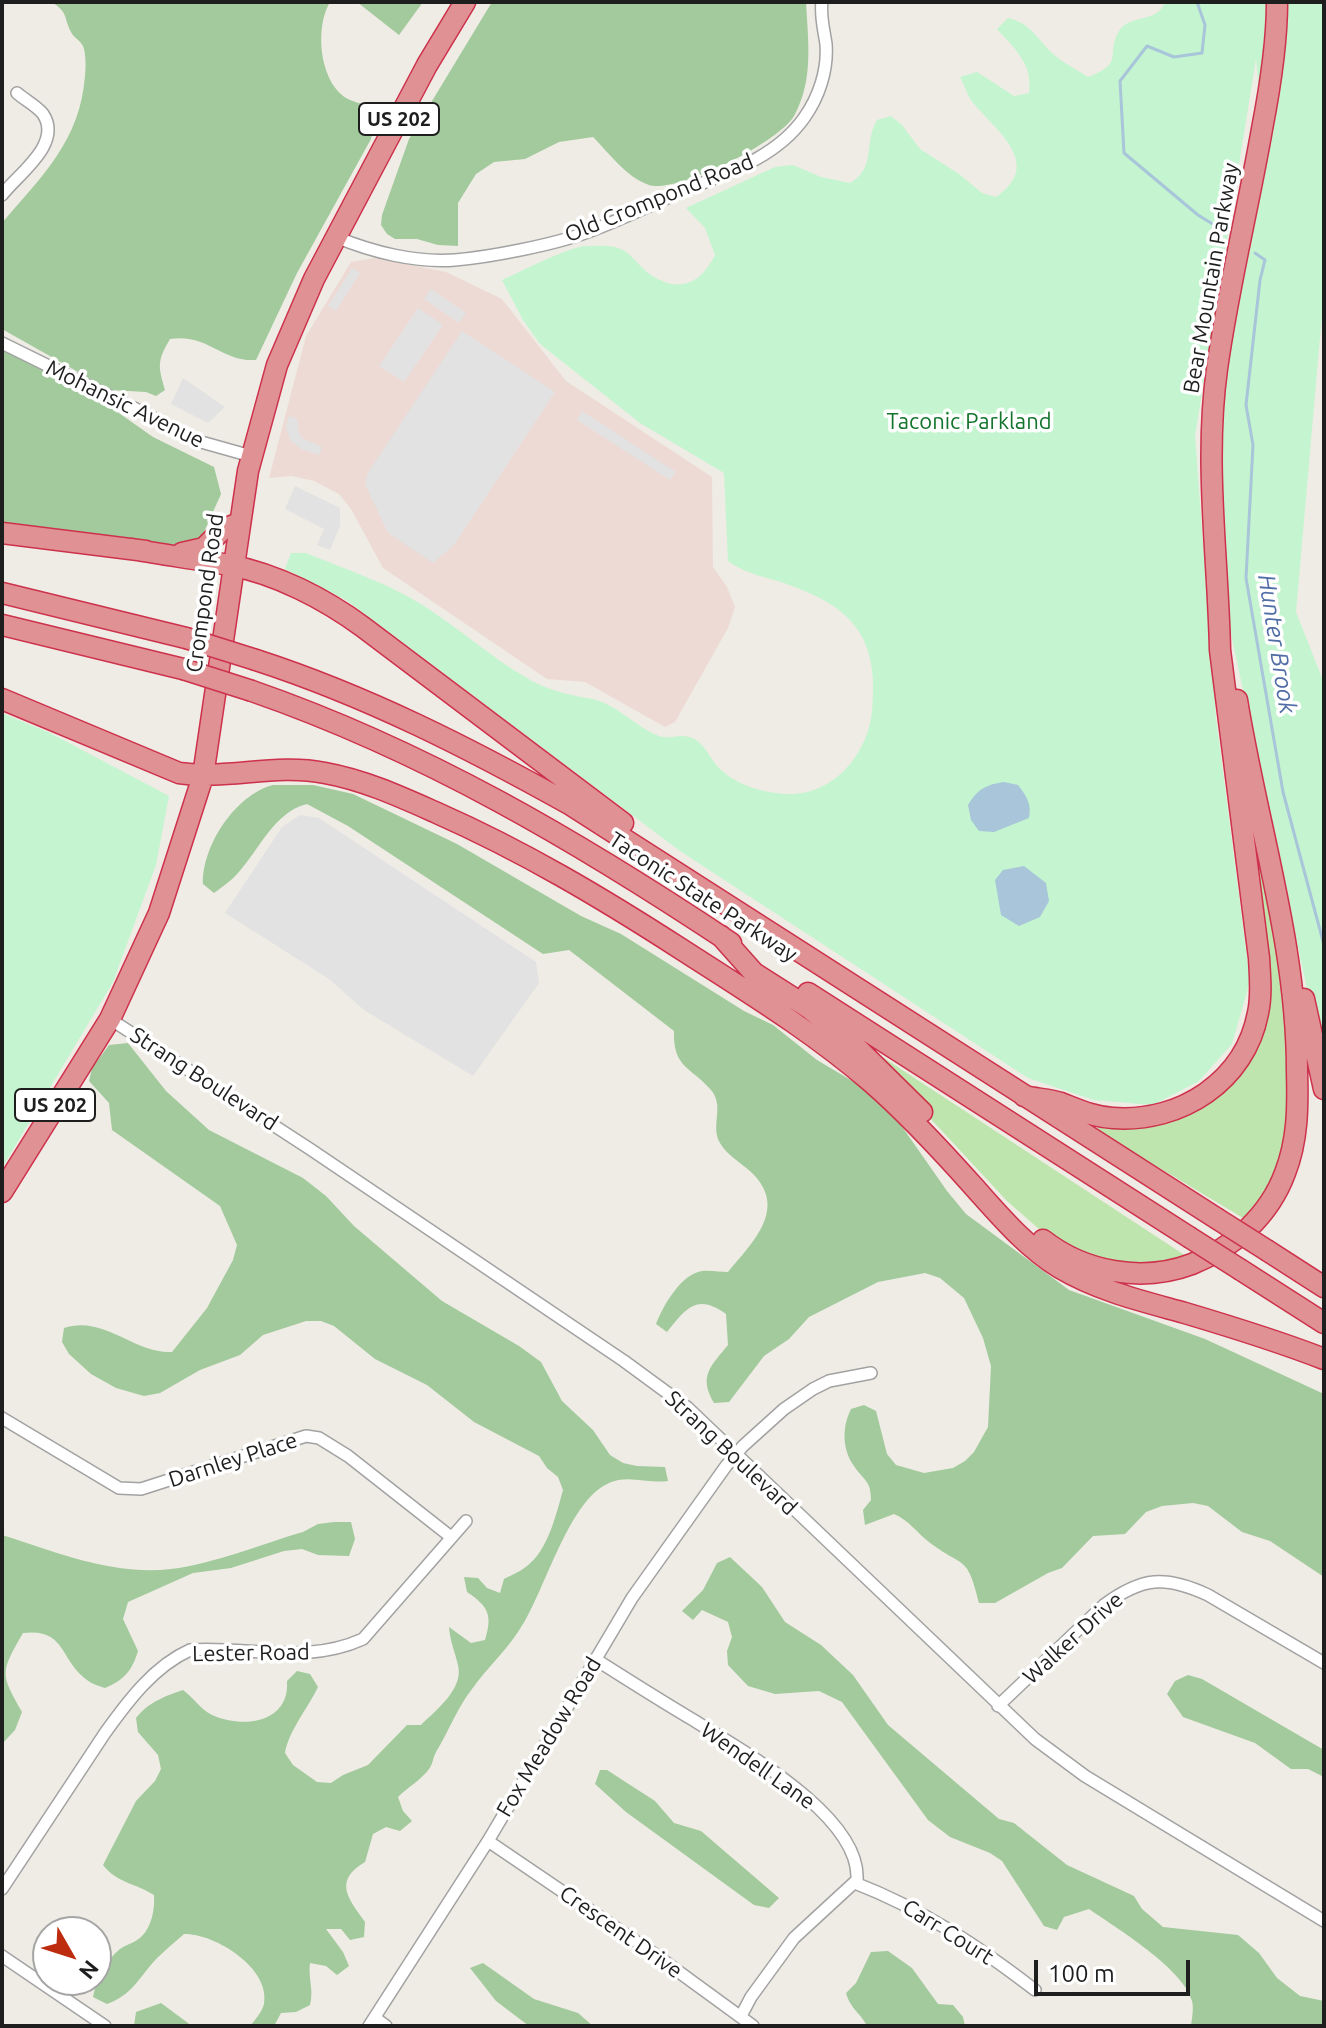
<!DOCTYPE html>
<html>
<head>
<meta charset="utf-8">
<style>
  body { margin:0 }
  #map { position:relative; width:1326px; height:2028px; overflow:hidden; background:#eeece4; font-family:Ubuntu,sans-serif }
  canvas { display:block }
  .frame { position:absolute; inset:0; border:4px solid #1e1e1e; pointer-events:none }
  .north { position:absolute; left:32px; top:1916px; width:80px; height:80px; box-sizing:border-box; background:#fff; border:2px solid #a5a5a5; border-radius:50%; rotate:129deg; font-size:22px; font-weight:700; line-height:32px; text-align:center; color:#1e1e1e }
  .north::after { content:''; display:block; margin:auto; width:28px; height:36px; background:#bd2c0e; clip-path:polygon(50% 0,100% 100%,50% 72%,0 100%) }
  .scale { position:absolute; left:1034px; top:1960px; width:156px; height:36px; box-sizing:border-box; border:4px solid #1e1e1e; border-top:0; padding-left:10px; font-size:24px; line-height:28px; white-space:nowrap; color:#1e1e1e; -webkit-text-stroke:6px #fff; paint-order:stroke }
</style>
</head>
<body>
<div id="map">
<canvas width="1326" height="2028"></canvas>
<div class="frame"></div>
<div class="north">N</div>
<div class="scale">100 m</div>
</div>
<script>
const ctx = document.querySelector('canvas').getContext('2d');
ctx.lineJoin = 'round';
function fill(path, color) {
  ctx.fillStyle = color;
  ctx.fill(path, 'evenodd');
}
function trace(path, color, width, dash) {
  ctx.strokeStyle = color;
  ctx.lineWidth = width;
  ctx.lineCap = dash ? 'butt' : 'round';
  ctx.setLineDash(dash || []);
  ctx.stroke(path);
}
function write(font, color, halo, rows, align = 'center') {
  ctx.font = font + ' Ubuntu,sans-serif';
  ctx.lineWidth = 7;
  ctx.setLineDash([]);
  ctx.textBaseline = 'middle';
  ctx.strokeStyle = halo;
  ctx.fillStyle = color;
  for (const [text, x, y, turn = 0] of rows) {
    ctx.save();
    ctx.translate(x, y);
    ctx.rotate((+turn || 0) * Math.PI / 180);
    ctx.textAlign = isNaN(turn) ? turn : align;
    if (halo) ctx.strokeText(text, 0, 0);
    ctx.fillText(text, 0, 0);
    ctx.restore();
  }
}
fill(new Path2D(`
  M374 258 446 272 502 299 566 381 712 477 713 567 727 587 735 607 728 628 675 722 665 727 585 682 547 679 383 568 351 509 339 494 314 481 292 476 269 478 306 336 351 262Z`), '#eedad5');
fill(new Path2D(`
  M1247 795 1277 938 1287 1032 1288 1131 1268 1196 1248 1221 1098 1131V1125L1197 1108 1264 1001Z
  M878 1054 1186 1256 1176 1264 1140 1267 1085 1260 1055 1243 1007 1201 875 1059Z`), '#bfe5ae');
fill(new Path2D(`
  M52 2H330C315 27 319 77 343 96 350 102 365 104 373 107L376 118 371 139 297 273 256 360C221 362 208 333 170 339 157 361 158 366 165 390L156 396 146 392 110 390 2 329V223C42 176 80 141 85 76 86 68 86 53 83 46 80 40 73 37 71 32 63 16 69 14 52 2Z
  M357 2H423L399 35Z
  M492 2H806C808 41 814 80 794 116 779 142 677 194 649 185 626 177 609 153 593 137L559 142 525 159 494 162 476 174 458 203V246L438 245 417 239H395L387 234 381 225 382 215 409 139Z
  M2 347 89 392 153 437 214 467 221 494 200 541 187 548 2 527Z
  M273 785H313L353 794 457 844 581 916 621 934 744 1011 773 1025 817 1060 864 1088 896 1118 947 1191 966 1214 1069 1290 1205 1339 1324 1394V1577L1270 1541 1242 1532 1208 1506 1193 1503 1162 1506 1146 1512 1125 1534 1093 1536 1062 1568 1048 1573 995 1603H979C967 1553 964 1569 929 1542 916 1532 910 1521 894 1514L865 1525 863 1510 871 1500C871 1480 864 1481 854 1466 842 1449 842 1427 851 1409L864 1405 876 1411 887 1454 896 1465 924 1473 953 1468 965 1461 974 1452 988 1427 991 1366 983 1338 964 1298 940 1278 925 1273 878 1282 809 1317 789 1339 764 1356 729 1402 714 1403C698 1376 711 1366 728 1345L726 1314C697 1293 686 1308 667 1332L656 1324C663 1306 681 1274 702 1271 710 1270 720 1272 728 1272 753 1242 789 1208 751 1172 741 1163 726 1154 720 1143 710 1126 725 1106 711 1090 690 1066 673 1068 674 1031L569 950 543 954 348 826 307 804C274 812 259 850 238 873 231 881 222 887 214 893L203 884C202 846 235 795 273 785Z
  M128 1043 166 1091 209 1130 303 1178 326 1196 354 1226 442 1301 519 1346 541 1362 562 1401 593 1430 610 1455 623 1463 637 1466 665 1467 668 1481C648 1484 628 1474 609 1483 567 1501 544 1596 518 1632 505 1652 486 1669 472 1689 457 1708 449 1731 436 1752 433 1757 433 1764 429 1769 422 1779 407 1788 398 1797L403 1811 412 1821 400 1831 386 1827 373 1834 365 1862C333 1881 348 1898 365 1922L364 1937 350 1940 341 1929H326L343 1952 349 1966 337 1975 326 1966 310 1963C308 1979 314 1990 310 2005L296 2012 281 2013 274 2026H250C255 2020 262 2012 264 2004 271 1968 214 1933 184 1934 173 1944 160 1954 150 1966 136 1983 129 1996 107 2004L93 1997C96 1980 106 1960 120 1949 127 1944 137 1942 142 1936 152 1926 155 1908 154 1895 135 1883 117 1883 103 1865L136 1801 155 1781 161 1769 158 1755 138 1732 136 1718C149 1702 163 1697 183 1690 194 1698 200 1709 212 1715 243 1729 290 1723 287 1681L297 1671 310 1674 318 1687C308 1708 288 1732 285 1753L293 1765 317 1782 331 1783 343 1775 368 1765 407 1725H421C436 1710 464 1689 458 1665 455 1652 450 1641 449 1627L471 1643 485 1640C493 1615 488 1606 467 1592L464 1577 478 1578 487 1588 500 1593 504 1579C511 1575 520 1572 527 1566 548 1550 556 1515 563 1490L558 1477 547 1468 539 1456 474 1422 427 1385 375 1359 334 1326 321 1321H306L263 1335 240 1355 200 1370 160 1393 144 1396 116 1388 91 1374 69 1354 62 1342 64 1328C105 1315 133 1354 172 1352L207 1308 233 1260 237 1245 220 1206 112 1130 109 1103 89 1081 92 1068 109 1045Z
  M334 1522H351L355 1539 349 1556 318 1555 302 1549 284 1551 231 1568 193 1573 128 1602 123 1619 138 1651C132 1671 124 1680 105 1688 99 1686 92 1684 87 1680 59 1659 66 1628 23 1633 0 1673 0 1673 22 1712L15 1730 2 1744V1535C56 1552 113 1576 171 1569 214 1564 261 1544 303 1532L318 1524Z
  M730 1557 762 1587 785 1622 821 1645 853 1675 888 1725 999 1819 1014 1823 1067 1865 1134 1896 1142 1909 1163 1927 1238 1935 1259 1953 1277 1978 1300 1996 1324 2001V2026H1191C1192 2018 1194 2008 1192 2001 1184 1969 1115 1927 1089 1909L1064 1917 1057 1930 1044 1926 1002 1861 990 1853 950 1837 928 1820 842 1702 819 1691 775 1694 748 1686 728 1665 727 1651 732 1637 728 1622 702 1610 693 1620 682 1611 703 1590 717 1563Z
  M1188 1675 1202 1679 1324 1750V1777L1308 1769H1291L1255 1743 1183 1717 1167 1694 1175 1681Z
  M600 1770H607L655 1801 674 1823 701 1831 779 1898 769 1908 754 1905 626 1812 595 1784Z
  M888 1951 912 1968 938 2004 953 2005 963 2017 965 2026H867C860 2012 851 2010 846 1993L856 1983 871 1952Z
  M483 1963 534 1999 578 2013 593 2026H529L496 2001 470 1968Z
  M161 2003 192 2026H134L136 2012Z`), '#a2ca9c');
fill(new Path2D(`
  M1166 2H1324V292L1296 612 1324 683V1068L1228 620 1219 448 1227 364 1266 167 1256 59 1195 436 1216 718 1250 981 1232 1044 1199 1081 1153 1105 1094 1100 1028 1078 680 851 346 600 285 569 291 553H306C347 570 391 584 427 608 461 630 492 658 527 678 539 686 558 692 572 695 582 698 593 698 602 702 622 710 638 728 659 736 668 740 679 734 689 737 703 740 709 757 718 767 735 785 765 794 790 794 835 794 867 754 872 712 880 633 850 605 778 581 760 576 743 572 728 561L724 473 640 423 540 344 523 320 502 280C521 272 569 246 587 246 596 246 610 245 618 248 630 251 640 268 651 275 680 294 701 283 715 255L705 228 686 208 775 167 793 165 821 177 850 183C877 167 863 144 877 120L891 116 902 125 920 149 959 174 982 193 996 197C1043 165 999 133 975 105 968 98 965 86 960 77L977 72 1014 96 1029 93C1033 64 1015 49 997 29L1008 18C1030 23 1036 37 1051 52 1061 62 1076 69 1088 77 1125 63 1106 56 1118 33 1126 17 1146 21 1158 12 1161 10 1163 5 1166 2Z
  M2 713 50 733 169 796 156 865 113 982 2 1168Z`), '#c4f5d0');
fill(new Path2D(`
  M352 268 360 273 336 311 328 306Z
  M431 289 466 313 459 323 424 299Z
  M418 308 443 325 404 382 379 366Z
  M462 331 555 392 454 545 433 563 388 533 365 484 367 474Z
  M183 378 225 407 208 423 171 404Z
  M582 411 676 472 670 480 577 420Z
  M289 416 298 419V430L302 438 322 447 319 455 301 449 290 440 286 427Z
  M295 486 340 508V526L330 550 317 545 324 529 285 509Z
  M300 815 319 818 536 962 539 983 473 1076 364 1010 329 979 225 913 282 827Z`), '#e2e2e2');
fill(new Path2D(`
  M1004 782 1018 785C1026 795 1032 804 1029 818L994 832 979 831 971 820 968 805C978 789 985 785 1004 782Z
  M1024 866 1046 883 1049 901 1040 917 1019 926 1001 915 995 880 1003 870Z`), '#a8c5d9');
trace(new Path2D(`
  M1197 2 1205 25 1202 53 1174 57 1147 46 1120 81 1124 153 1198 215 1219 228
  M1255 253 1265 260 1260 280 1246 405 1253 445 1246 578 1283 792 1324 945`), '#a8c5d9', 3);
const street = new Path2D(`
  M2 195C18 174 63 144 43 114 37 106 25 100 17 93
  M336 237C372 252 416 263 455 260 490 257 552 245 585 233 618 221 649 206 680 192 724 174 775 159 804 118 819 97 828 70 826 44 824 30 820 16 822 2
  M2 343 148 415 194 440 251 456
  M110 1019 310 1149 624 1361 688 1408 1035 1739 1085 1776 1324 1921
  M2 1418 119 1488 141 1489 306 1436 319 1438 348 1456 451 1537
  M595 1659C628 1680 661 1701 695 1721 742 1751 861 1816 857 1880L794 1938 751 1997 741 2016
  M998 1706 1104 1605C1142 1577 1165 1575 1208 1595L1324 1663
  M488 1841 653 1953 753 2026
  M855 1883C922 1909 978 1946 1035 1990
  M2 1889 105 1733C128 1701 154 1666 190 1650 249 1646 306 1665 363 1639L466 1521
  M2 1956 105 2026
  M375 2018 386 2026
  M369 2026 488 1841 632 1598 726 1466 743 1446 784 1409 813 1389 829 1381 871 1373`);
const highway = new Path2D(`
  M2 533 146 551
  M132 549C164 555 197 559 229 565 277 574 325 599 363 627L623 823
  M182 553 204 548 222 530 239 523
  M2 593 186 638
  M2 625 183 669
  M256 660C367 696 469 748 571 805L1216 1218
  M252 691C425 751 579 842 731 943
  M2 699 179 773C228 780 275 763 325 773 364 780 401 797 437 813 523 851 602 898 681 949 746 991 812 1031 871 1082 908 1114 941 1150 974 1187 1000 1216 1026 1247 1060 1268 1099 1291 1142 1301 1185 1313 1232 1327 1278 1341 1324 1359
  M721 936 754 973 809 1008 854 1045 922 1112
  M808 993 1189 1237
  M1304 999 1324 1089
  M1024 1096C1036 1099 1049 1099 1061 1103 1079 1110 1094 1117 1113 1118 1181 1123 1245 1081 1258 1013 1262 995 1260 976 1259 958L1220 650C1218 557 1204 462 1217 369 1228 289 1248 209 1262 129 1270 88 1277 45 1277 2
  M2 1192 110 1019 159 913 203 776 248 471 277 365 314 279 427 65 465 2
  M1043 1240C1084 1272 1142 1283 1192 1264 1234 1247 1269 1216 1285 1173 1298 1140 1298 1106 1297 1071 1297 944 1257 824 1237 700
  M1268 1251 1324 1287
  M1241 1270 1324 1323`);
trace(street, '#a2a2a2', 14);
trace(highway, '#cd314c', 23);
trace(street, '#fff', 11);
trace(highway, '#e09193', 20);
const highwayBridge = new Path2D(`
  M186 638 256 660
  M183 669 252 691
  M1216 1218 1268 1251
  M1189 1237 1241 1270`);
trace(highwayBridge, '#cd314c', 23, []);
trace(highwayBridge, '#e09193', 20);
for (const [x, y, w] of [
  [399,119,80],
  [55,1105,80]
]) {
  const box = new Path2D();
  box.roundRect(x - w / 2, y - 16, w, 32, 6);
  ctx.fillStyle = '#fff';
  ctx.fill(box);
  trace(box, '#1e1e1e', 2);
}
write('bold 20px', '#1e1e1e', null, [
  ["US 202",399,119],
  ["US 202",55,1105]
]);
write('22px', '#1e1e1e', '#fff', [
  ["Old Crompond Road",659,198,-22],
  ["Bear Mountain Parkway",1211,278,-80],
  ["Mohansic Avenue",125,404,26],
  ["Crompond Road",205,593,-82],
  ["Taconic State Parkway",703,897,33],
  ["Strang Boulevard",204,1079,33],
  ["Strang Boulevard",731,1453,43],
  ["Darnley Place",233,1460,-18],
  ["Walker Drive",1073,1638,-42],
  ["Lester Road",251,1653,-1],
  ["Fox Meadow Road",549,1737,-59],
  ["Wendell Lane",758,1766,35],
  ["Crescent Drive",621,1932,35],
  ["Carr Court",948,1932,32]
]);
write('22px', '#13742c', '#fff', [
  ["Taconic Parkland",969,422]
]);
write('italic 24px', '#516da6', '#fff', [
  ["Hunter Brook",1277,644,81]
]);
</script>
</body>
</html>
